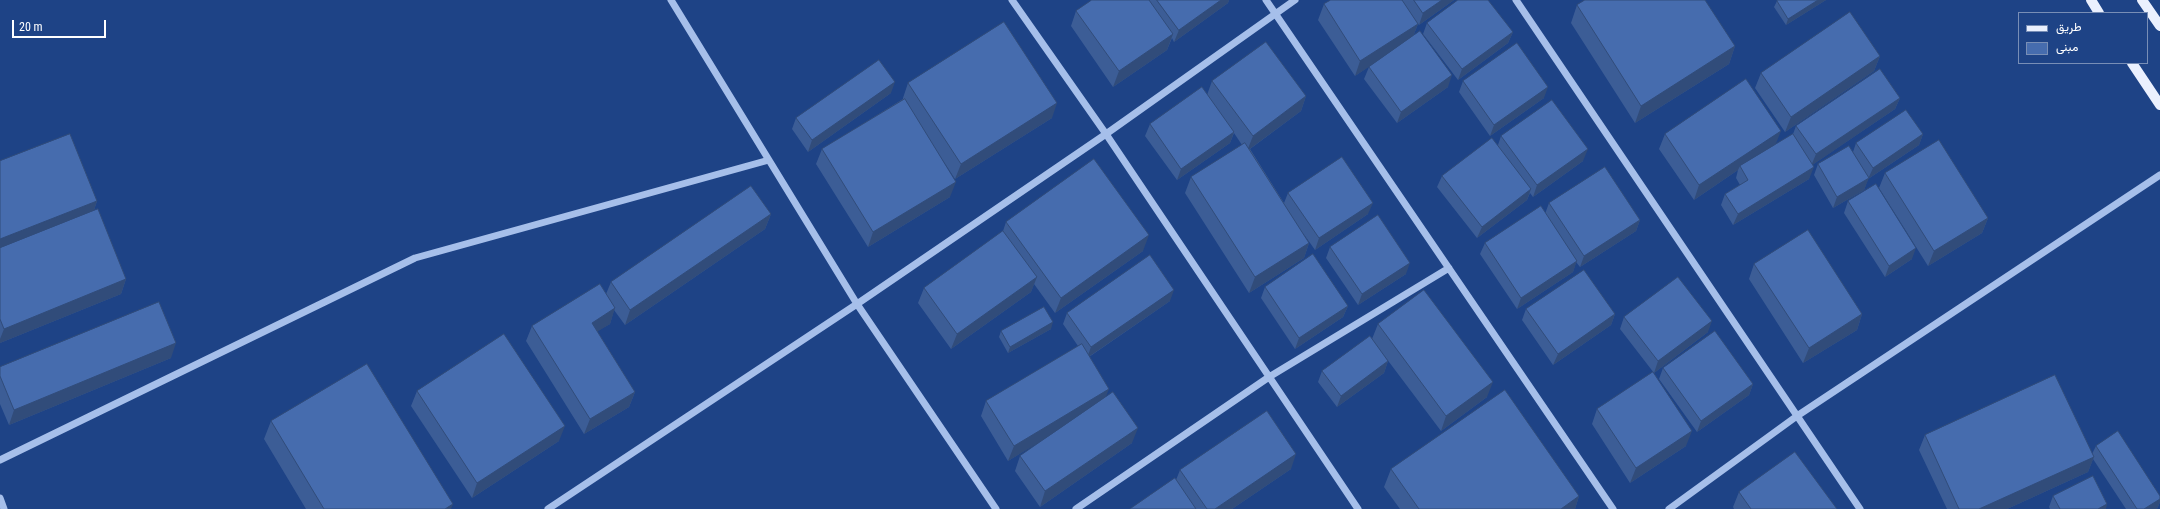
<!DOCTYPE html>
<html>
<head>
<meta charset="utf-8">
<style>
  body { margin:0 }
  #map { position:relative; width:2160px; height:509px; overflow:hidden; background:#1e4386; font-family:"Roboto Condensed",Vazirmatn,sans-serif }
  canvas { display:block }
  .legend { position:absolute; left:2018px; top:12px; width:130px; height:52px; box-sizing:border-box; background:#1e4386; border:1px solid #788eb6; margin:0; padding:5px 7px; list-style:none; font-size:12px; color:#fff }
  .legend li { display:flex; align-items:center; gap:8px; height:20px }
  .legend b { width:20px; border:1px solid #788eb6 }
  .scale { position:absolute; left:12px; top:20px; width:94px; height:18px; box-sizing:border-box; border:2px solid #fff; border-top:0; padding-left:5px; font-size:12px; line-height:14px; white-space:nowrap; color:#fff; -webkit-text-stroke:3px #1e4386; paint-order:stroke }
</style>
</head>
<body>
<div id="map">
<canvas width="2160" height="509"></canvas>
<ul class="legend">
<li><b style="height:5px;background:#eaf0fe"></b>طريق</li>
<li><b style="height:11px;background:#466cae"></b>مبنى</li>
</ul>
<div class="scale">20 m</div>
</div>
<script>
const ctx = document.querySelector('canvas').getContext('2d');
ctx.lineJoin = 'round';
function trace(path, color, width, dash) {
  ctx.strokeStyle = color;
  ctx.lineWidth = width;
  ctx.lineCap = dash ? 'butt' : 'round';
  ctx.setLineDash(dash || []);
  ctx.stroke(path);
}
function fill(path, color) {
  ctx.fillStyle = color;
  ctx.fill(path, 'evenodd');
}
trace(new Path2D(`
  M671 0 857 304 996 509
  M1012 0 1106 134 1358 509
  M1266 0 1613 509
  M1516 0 1860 509
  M0 460 415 258 769 160
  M0 498 4 509
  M548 509 857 304 1106 134 1295 0
  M1076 509 1269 377 1449 268
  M1669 509 1797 416 2160 175`), '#a6bfea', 7);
trace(new Path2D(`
  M2091 0 2099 13
  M2142 0 2160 26
  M2132 63 2160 105`), '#eaf0fe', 10);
fill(new Path2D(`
  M1092 0H1229L1228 3 1174 42 1172 38 1167 50 1113 87 1071 26 1076 11Z
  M1331 0H1454L1419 25 1413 17 1418 24 1414 34 1448 87 1397 123 1364 79 1369 67 1371 65 1355 76 1318 20 1324 4Z
  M1778 0H1826L1786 25 1774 7 1777 1Z
  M1577 5 1735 46 1729 64 1635 123 1571 23Z
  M1427 23 1513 32 1508 43 1458 80 1423 34Z
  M1880 56 1874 71 1785 132 1755 88 1761 73Z
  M1212 81 1306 96 1301 111 1250 149 1284 203 1288 193 1368 214 1315 250 1303 233 1309 243 1304 258 1249 293 1185 193 1191 177 1242 145 1234 133 1230 143 1177 180 1145 136 1150 124 1207 95Z
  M1463 81 1544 98 1490 136 1459 92Z
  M908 83 1052 118 955 179 936 150 950 197 868 247 816 164 822 149 903 99V98Z
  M891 93 808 152 792 129 796 118Z
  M1900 98 1895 109 1812 165 1809 179 1733 225 1721 205 1725 194 1740 185 1736 178 1738 170 1694 200 1659 149 1665 134 1776 144 1793 134 1796 126Z
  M1923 134 1919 145 1868 179 1864 190 1833 208 1814 175 1818 164 1853 152 1856 143Z
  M1501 136 1583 161 1533 197 1530 193 1527 200 1477 238 1437 187 1442 176 1498 145Z
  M0 161 97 201 94 210 126 279 121 294 0 343Z
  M1885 173 1988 218 1982 233 1928 266 1879 188Z
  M1848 201 1912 259 1885 277 1844 213Z
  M1549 203 1640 220 1636 231 1580 267 1576 262 1573 272 1517 309 1480 254 1485 243 1545 214Z
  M771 214 765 229 625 325 614 310 610 324 597 331 635 392 629 407 584 434 526 341 532 326 606 294 611 282Z
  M1006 222 1143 251 1055 313 1034 284 1031 292 951 349 918 303 924 288 1003 231Z
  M1330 247 1406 274 1358 305 1326 258Z
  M1754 264 1862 314 1857 330 1803 363 1749 279Z
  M1265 287 1348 306 1343 317 1295 349 1261 298Z
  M1170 301 1089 357 1106 397 1132 443 1040 507 1015 471 1020 456 1042 440 1008 461 981 416 986 401 1078 346 1063 324 1067 313Z
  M1526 309 1615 314 1611 325 1553 365 1522 320Z
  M1624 317 1708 332 1654 373 1620 329Z
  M1378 324 1487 397 1441 431 1380 350 1388 361 1384 373 1337 407 1318 382 1322 371 1372 339Z
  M1051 329 1008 353 999 337 1001 331Z
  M171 358 9 425 0 404V367Z
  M1663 368 1753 384 1749 395 1697 432 1659 379Z
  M417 391 559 441 472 498 411 406Z
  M1597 409 1686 446 1630 483 1592 424Z
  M271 421 451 509H306L264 439Z
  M1925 435 2092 454 2096 446 2160 496V502L2157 509H2126L2093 459 2088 472 2007 509H1947L1919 450Z
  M1291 469 1232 509H1130L1176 480 1180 470Z
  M1391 469 1579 496 1575 509H1400L1384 487Z
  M1739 492 1837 509H1734L1733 507Z
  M2053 496 2106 509H2050L2049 507Z`), '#3c5d96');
fill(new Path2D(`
  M1221 0H1229L1228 3 1174 42 1179 30Z
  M1442 0H1454L1419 25 1423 13Z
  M1818 0H1826L1786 25 1788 19Z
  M1418 24 1412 39 1355 76 1360 61Z
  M1513 32 1508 43 1458 80 1462 69Z
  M1173 34 1167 50 1113 87 1119 71Z
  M1735 46 1729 64 1635 123 1641 106Z
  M1880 56 1874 71 1785 132 1791 117Z
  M1452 75 1448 87 1397 123 1401 112Z
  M895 82 891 93 808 152 812 140Z
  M1548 87 1544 98 1490 136 1494 125Z
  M1306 96 1301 111 1247 151 1253 136Z
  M1900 98 1895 109 1811 166 1816 154Z
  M1057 103 1052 118 955 179 961 164Z
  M1781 131 1775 146 1740 166 1738 170 1694 200 1699 185Z
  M1234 132 1230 143 1177 180 1181 169Z
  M1923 134 1919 145 1868 179 1873 168Z
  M1588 149 1583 161 1533 197 1537 185Z
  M1814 167 1809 179 1733 225 1738 214Z
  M1869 178 1864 190 1833 208 1837 197Z
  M956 182 950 197 868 247 873 232Z
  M1531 189 1527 200 1477 238 1482 227Z
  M97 201 92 216 0 252V239Z
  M1373 203 1368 214 1315 250 1319 238Z
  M771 214 765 229 625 325 630 310Z
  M1988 218 1982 233 1928 266 1934 251Z
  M1640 220 1636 231 1580 267 1584 256Z
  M1149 235 1143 251 1055 313 1061 298Z
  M1309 243 1304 258 1249 293 1255 277Z
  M1916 248 1912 259 1885 277 1889 266Z
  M1577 261 1573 272 1517 309 1521 298Z
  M1410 263 1406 274 1358 305 1362 294Z
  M1037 277 1031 292 951 349 957 334Z
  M126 279 121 294 0 343V339L4 329Z
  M1174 290 1170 301 1087 358 1091 347Z
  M1348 306 1343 317 1295 349 1299 338Z
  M615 308 610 324 587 338 592 323Z
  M1615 314 1611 325 1553 365 1558 354Z
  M1862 314 1857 330 1803 363 1809 348Z
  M1712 321 1708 332 1654 373 1658 361Z
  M1053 322 1051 329 1008 353 1010 347Z
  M176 343 171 358 9 425 14 410Z
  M1388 361 1384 373 1337 407 1341 396Z
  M1493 382 1487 397 1441 431 1446 416Z
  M1753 384 1749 395 1697 432 1701 421Z
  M1109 389 1103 404 1008 461 1014 446Z
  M635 392 629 407 584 434 590 419Z
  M565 426 559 441 472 498 477 483Z
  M1138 428 1132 443 1040 507 1045 491Z
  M1692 431 1686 446 1630 483 1636 468Z
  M1296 454 1291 469 1232 509H1215Z
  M2094 457 2088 472 2007 509H1979Z
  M1579 496 1575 509H1561Z
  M2160 499V502L2157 509H2144Z
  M453 504 451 509H445Z
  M2107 504 2106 509H2098Z`), '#314c7a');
const building = new Path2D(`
  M1092 0H1149L1173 34 1119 71 1076 11Z
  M1157 0H1221L1179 30Z
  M1331 0H1402L1418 24 1360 61 1324 4Z
  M1414 0H1442L1423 13Z
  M1458 0H1488L1513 32 1462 69 1427 23Z
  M1585 0H1705L1735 46 1641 106 1577 5Z
  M1778 0H1818L1788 19 1777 1Z
  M1850 12 1880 56 1791 117 1761 73Z
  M1004 22 1057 103 961 164 908 83Z
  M1420 31 1452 75 1401 112 1369 67Z
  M1266 42 1306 96 1253 136 1212 81Z
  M1517 43 1548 87 1494 125 1463 81Z
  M879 60 895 82 812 140 796 118Z
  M1880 69 1900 98 1816 154 1796 126Z
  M1746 79 1781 131 1699 185 1665 134Z
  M1202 87 1234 132 1181 169 1150 124Z
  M905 99 956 182 873 232 822 149Z
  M1552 100 1588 149 1537 185 1501 136Z
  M1906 110 1923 134 1873 168 1856 143Z
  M70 134 97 201 0 239V161Z
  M1793 134 1814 167 1738 214 1725 194 1748 180 1740 166Z
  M1492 138 1531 189 1482 227 1442 176Z
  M1939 140 1988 218 1934 251 1885 173Z
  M1245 143 1309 243 1255 277 1191 177Z
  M1849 146 1869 178 1837 197 1818 164Z
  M1342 157 1373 203 1319 238 1288 193Z
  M1094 159 1149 235 1061 298 1006 222Z
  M1605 167 1640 220 1584 256 1549 203Z
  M1876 184 1916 248 1889 266 1848 201Z
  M751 186 771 214 630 310 611 282Z
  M1541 206 1577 261 1521 298 1485 243Z
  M98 209 126 279 4 329 0 319V248Z
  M1378 215 1410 263 1362 294 1330 247Z
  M1808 230 1862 314 1809 348 1754 264Z
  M1003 231 1037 277 957 334 924 288Z
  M1313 254 1348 306 1299 338 1265 287Z
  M1150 255 1174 290 1091 347 1067 313Z
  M1584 270 1615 314 1558 354 1526 309Z
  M1678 277 1712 321 1658 361 1624 317Z
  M600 284 615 308 592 323 635 392 590 419 532 326Z
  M1424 290 1493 382 1446 416 1378 324Z
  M159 302 176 343 14 410 0 376V367Z
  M1044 307 1053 322 1010 347 1001 331Z
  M1715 331 1753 384 1701 421 1663 368Z
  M504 334 565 426 477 483 417 391Z
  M1370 336 1388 361 1341 396 1322 371Z
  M1082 344 1109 389 1014 446 986 401Z
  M367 364 453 504 445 509H324L271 421Z
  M1653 372 1692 431 1636 468 1597 409Z
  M2055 375 2094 457 1979 509H1959L1925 435Z
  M1505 390 1579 496 1561 509H1419L1391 469Z
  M1113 392 1138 428 1045 491 1020 456Z
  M1267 411 1296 454 1215 509H1207L1180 470Z
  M2118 431 2160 496V499L2144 509H2137L2096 446Z
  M1795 452 1837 509H1751L1739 492Z
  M2093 476 2107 504 2098 509H2060L2053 496Z
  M1175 478 1196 509H1130Z`);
fill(building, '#466cae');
trace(building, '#314c7a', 1);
</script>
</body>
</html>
